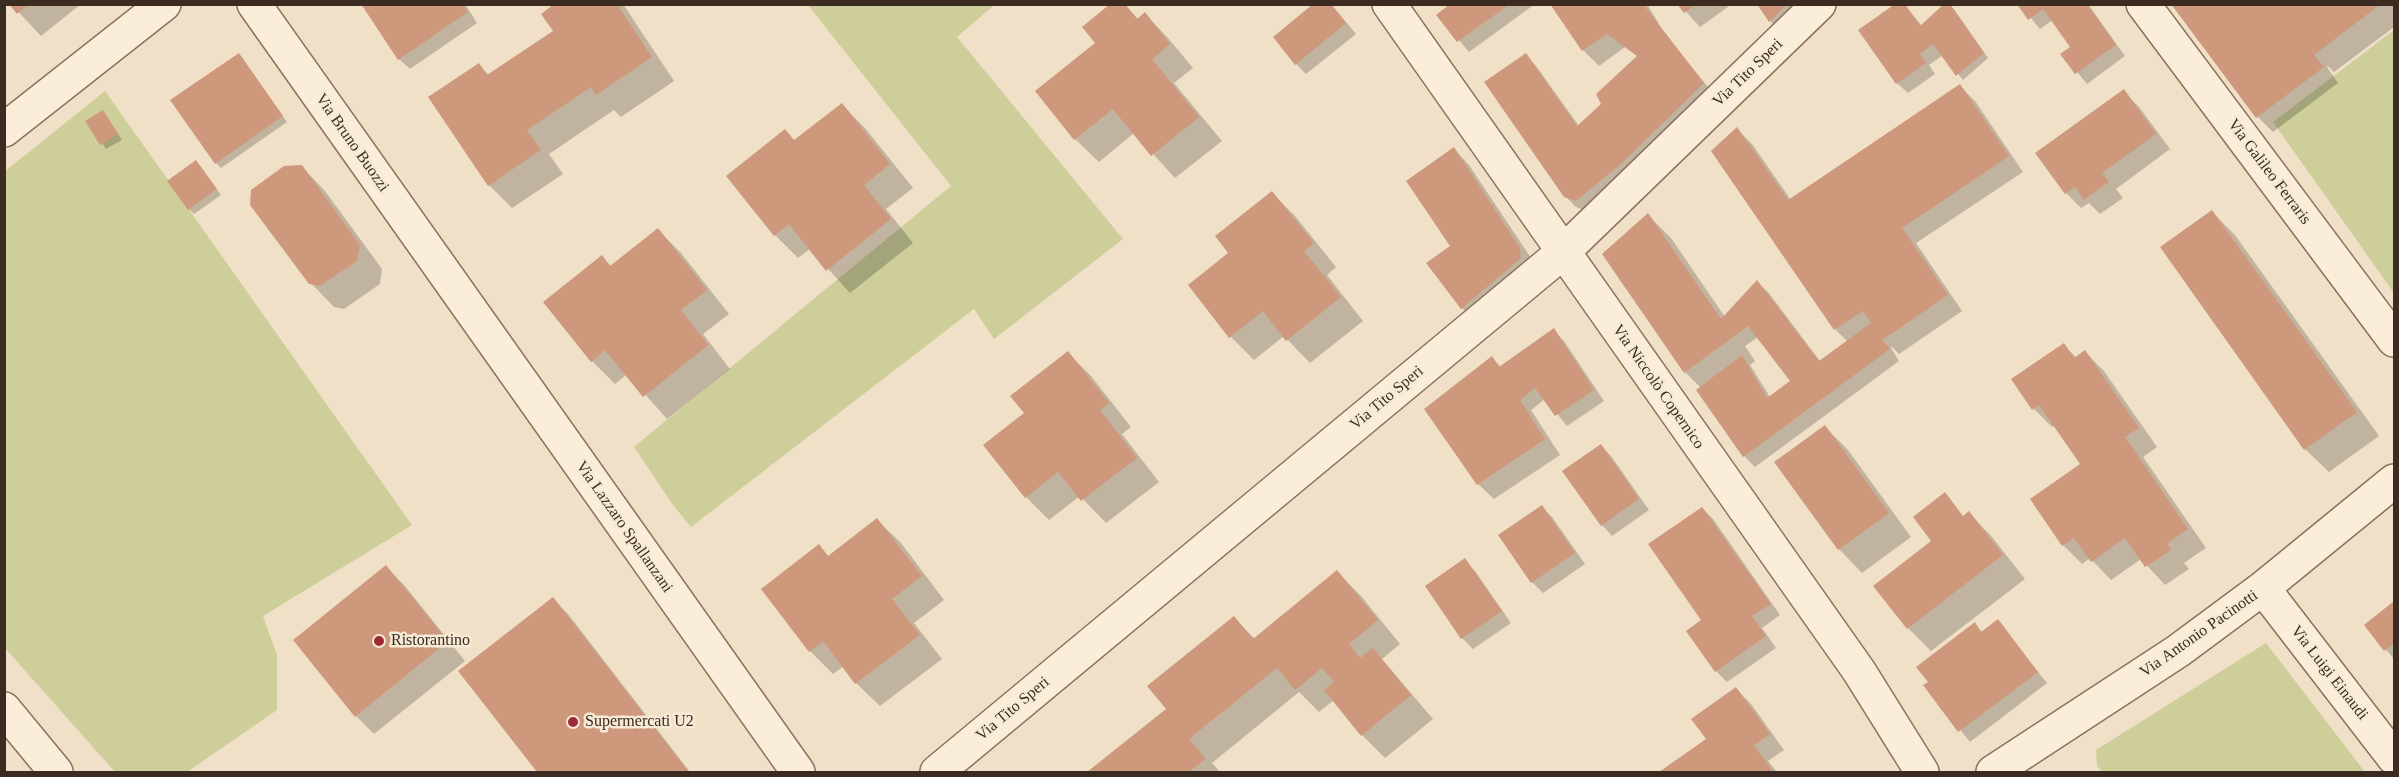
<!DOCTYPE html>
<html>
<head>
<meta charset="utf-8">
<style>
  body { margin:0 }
  #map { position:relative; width:2399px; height:777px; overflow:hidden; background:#f0e0c7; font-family:"Times New Roman",serif }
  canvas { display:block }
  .frame { position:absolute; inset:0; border:6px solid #3c2b20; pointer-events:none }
</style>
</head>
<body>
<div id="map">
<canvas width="2399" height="777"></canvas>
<div class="frame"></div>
</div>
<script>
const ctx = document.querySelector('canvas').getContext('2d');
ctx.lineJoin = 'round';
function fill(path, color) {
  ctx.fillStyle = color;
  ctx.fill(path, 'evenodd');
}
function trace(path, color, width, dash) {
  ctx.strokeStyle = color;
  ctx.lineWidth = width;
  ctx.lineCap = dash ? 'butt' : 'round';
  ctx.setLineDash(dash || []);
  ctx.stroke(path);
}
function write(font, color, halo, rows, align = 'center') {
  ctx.font = font + ' "Times New Roman",serif';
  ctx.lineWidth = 5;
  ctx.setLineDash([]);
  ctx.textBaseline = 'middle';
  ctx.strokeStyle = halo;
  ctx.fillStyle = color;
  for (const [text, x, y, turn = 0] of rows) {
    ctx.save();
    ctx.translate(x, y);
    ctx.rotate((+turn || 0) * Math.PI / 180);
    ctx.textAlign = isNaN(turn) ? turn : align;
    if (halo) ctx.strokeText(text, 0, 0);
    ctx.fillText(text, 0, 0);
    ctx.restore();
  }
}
fill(new Path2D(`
  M808 5H994L957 37 1123 239 994 339 974 309 691 527 673 505 634 447 951 186Z
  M2394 30V293L2273 122Z
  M105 91 412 525 263 616 277 655V710L187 772H115L5 648 4 172Z
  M2266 643 2365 772H2102L2097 766 2096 750Z`), '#cdce9a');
fill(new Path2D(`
  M11 4H81L41 36Z
  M363 4H465L477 23 410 69 399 59Z
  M557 4H623L674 81 621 117 614 110 549 154 563 174 512 208 489 185 479 65 489 75 555 31Z
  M1124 4 1139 20 1145 14 1168 38 1193 68 1174 83 1222 141 1175 178 1134 133 1099 162 1075 139 1037 91 1097 43Z
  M1331 4 1356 34 1306 74 1296 64Z
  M1453 4H1535L1469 52 1438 15Z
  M1552 4H1647L1659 24 1657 25 1718 99 1587 211 1576 207 1565 196 1526 55 1536 66 1579 126 1602 104 1638 56 1625 47 1599 66 1583 50Z
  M1679 4H1732L1700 27Z
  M1759 4H1817L1785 36 1770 21Z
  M1904 4 1922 26 1953 8 1988 58 1963 80 1943 55 1929 65 1935 74 1908 93 1897 83Z
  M2019 4H2088L2125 56 2087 84 2062 54 2072 47 2053 20 2040 29Z
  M2173 4H2394V27L2334 72 2328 66 2327 67 2338 83 2273 132 2258 117Z
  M243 60 287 122 221 168 216 163Z
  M1960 86 1975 101 2023 172 1916 243 1962 311 1899 354 1892 347 1891 348 1899 361 1755 467 1744 456 1701 388 1686 373 1604 255 1648 215 1671 238 1725 317 1757 282 1768 292 1820 361 1848 342 1835 329 1737 129 1752 144 1791 200ZM1758 337 1792 382 1770 397 1750 365 1755 361 1745 346Z
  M2123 91 2139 107 2170 149 2116 189 2123 198 2100 214 2089 203 2081 208 2066 193 2037 154Z
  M842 105 865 128 913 188 886 209 913 243 850 293 810 249 798 258 775 235 795 141Z
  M107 117 122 140 106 149 87 122Z
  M1454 149 1469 165 1535 264 1477 323 1462 308 1453 246Z
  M302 167 325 191 382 269 380 284 344 309 334 307 311 283Z
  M201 168 221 195 194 214 189 209Z
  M1272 193 1295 216 1336 267 1327 275 1363 321 1310 363 1284 336 1254 360 1231 337 1190 285 1231 253Z
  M2212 212 2235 235 2379 436 2329 472 2305 449Z
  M658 230 681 253 729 314 703 334 730 369 667 419 627 374 615 384 592 361 602 257 612 267Z
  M1553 330 1564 341 1604 401 1567 426 1545 399 1531 410 1560 455 1494 499 1478 484 1492 358 1501 367Z
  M2064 345 2077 358 2085 352 2104 371 2157 447 2143 457 2206 548 2184 563 2189 569 2165 585 2141 559 2111 580 2090 558 2082 564 2063 545 2082 464 2055 425 2052 427 2034 409Z
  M1068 353 1091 376 1131 427 1122 434 1159 482 1106 523 1080 496 1049 520 1026 497Z
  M1825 427 1848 450 1911 537 1862 573 1839 549 1776 462Z
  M1601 446 1611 456 1649 510 1612 536 1602 525Z
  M1541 507 1552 517 1585 564 1543 593 1532 582 1500 535Z
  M1702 508 1713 519 1780 615 1762 628 1776 648 1727 682 1716 671 1688 631 1703 620Z
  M1969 513 1992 537 2025 579 1931 651 1908 628 1933 541Z
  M877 520 901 543 944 600 914 623 942 659 880 706 856 683 844 666 833 674 810 651 819 546 829 557Z
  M1464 560 1475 571 1511 623 1473 649 1462 638 1427 587Z
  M386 567 405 586 465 661 374 734 356 716Z
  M1337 572 1361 596 1400 644 1382 659 1433 719 1385 758 1362 735 1334 700 1319 712 1299 692 1212 763 1220 772H1090L1168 709 1234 618 1255 639Z
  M553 599 568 614 690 772H539L460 671Z
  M2394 602V659L2366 626Z
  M1997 621 2047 683 1970 742 1925 686 1930 682 1975 624 1983 633Z
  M1736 689 1751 704 1784 750 1768 761 1777 772H1662L1708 740Z`), '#0003');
fill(new Path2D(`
  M9 4H29L17 14Z
  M361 4H463L468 12 398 60Z
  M554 4H617L652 57 596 95 591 87 527 130 541 150 488 186 428 97 479 63 487 75 553 31 541 14Z
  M1110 4H1125L1137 19 1145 12 1170 44 1152 59 1199 117 1151 156 1113 109 1074 140 1035 91 1095 43 1082 27Z
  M1313 4H1331L1346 23 1295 65 1273 37Z
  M1450 4H1510L1457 42 1436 15Z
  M1550 4H1643L1704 83 1622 163 1576 201 1564 197 1484 82 1526 53 1577 126 1601 104 1596 94 1637 56 1607 34 1582 51Z
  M1677 4H1696L1684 13Z
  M1757 4H1787L1769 22Z
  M1895 4H1905L1920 26 1944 4H1950L1984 53 1956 76 1933 44 1920 54 1926 63 1896 84 1858 30Z
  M2017 4H2087L2116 45 2075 74 2060 54 2070 47 2043 9 2028 20Z
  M2171 4H2381L2314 55 2324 67 2256 118Z
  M239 53 283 116 215 164 170 100Z
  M1960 84 2009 156 1902 228 1948 295 1882 340 1890 349 1743 457 1696 390 1742 355 1767 398 1790 381 1748 326 1684 373 1602 254 1648 213 1721 319 1757 280 1819 361 1871 323 1863 311 1834 330 1711 151 1737 127 1788 200Z
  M2124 89 2156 134 2102 173 2109 182 2084 200 2075 187 2065 194 2035 153Z
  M842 103 890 164 864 185 891 219 826 271 789 224 774 236 726 176 785 129 794 140Z
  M103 110 118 134 100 145 85 121Z
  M1454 147 1520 248 1521 258 1461 309 1426 263 1450 246 1406 181Z
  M196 160 217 189 188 210 167 181Z
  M302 165 360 245 357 261 320 286 309 284 250 205 251 190 284 166Z
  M1272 191 1314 243 1304 251 1341 297 1286 341 1263 311 1229 338 1188 285 1228 253 1215 236Z
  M2212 210 2357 412 2304 450 2160 247Z
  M658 228 707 290 681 310 708 345 643 397 605 350 591 362 543 302 602 255 610 266Z
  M1554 328 1594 390 1555 416 1535 388 1520 400 1545 439 1477 485 1424 409 1492 356 1499 367Z
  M2064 343 2074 358 2085 350 2139 428 2125 437 2188 529 2167 544 2171 550 2145 567 2125 538 2091 562 2074 538 2062 546 2030 499 2080 464 2039 405 2032 410 2011 379Z
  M1068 351 1109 403 1100 410 1137 458 1081 501 1058 472 1025 498 983 445 1024 413 1010 396Z
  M1825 425 1889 513 1838 550 1774 462Z
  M1601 444 1639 499 1601 526 1562 471Z
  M1945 492 1963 516 1969 511 2003 555 1907 629 1873 586 1931 541 1913 517Z
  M1542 505 1575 553 1531 583 1498 535Z
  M1702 507 1771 604 1752 616 1766 636 1715 672 1686 631 1701 620 1648 544Z
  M877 518 922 576 892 599 920 635 855 684 823 641 809 652 761 589 819 544 828 556Z
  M1465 558 1502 611 1461 639 1425 586Z
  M386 565 448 641 355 717 293 640Z
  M1337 570 1378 620 1349 644 1360 658 1373 648 1411 695 1361 736 1324 690 1334 682 1322 668 1295 690 1277 668 1189 739 1206 759 1189 772H1087L1166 709 1147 686 1234 616 1253 639Z
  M553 597 689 772H537L458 671Z
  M2394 601V646L2393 644 2384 651 2364 625Z
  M1998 619 2038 672 1958 732 1923 685 1928 682 1916 667 1975 622 1981 632Z
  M1736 687 1770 734 1754 745 1773 772H1659L1706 739 1691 719Z`), '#ce987c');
const minor = new Path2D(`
  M254 4 798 772
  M1389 4 1859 671 1922 772
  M2143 4 2394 340
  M4 130 164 4
  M2263 588 2394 758
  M4 709 56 772
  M937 772 1562 253 1819 4
  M1993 772 2178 651 2263 588 2394 481`);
trace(minor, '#8c715c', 36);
trace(minor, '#faeedb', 33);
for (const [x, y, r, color] of [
  [379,641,6,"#9d2a34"],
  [573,722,6,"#9d2a34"]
]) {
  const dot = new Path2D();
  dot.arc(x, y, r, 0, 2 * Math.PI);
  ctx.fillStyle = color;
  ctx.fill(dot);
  trace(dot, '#f7ebd7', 2);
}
write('16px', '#3c2b20', '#f7ebd7', [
  ["Via Tito Speri",1748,73,-44],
  ["Via Bruno Buozzi",352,143,55],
  ["Via Galileo Ferraris",2269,172,53],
  ["Via Niccolò Copernico",1658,387,55],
  ["Via Tito Speri",1387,398,-40],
  ["Via Lazzaro Spallanzani",624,527,55],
  ["Via Antonio Pacinotti",2199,634,-35],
  ["Via Luigi Einaudi",2329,673,52],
  ["Via Tito Speri",1013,709,-40]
]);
write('16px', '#3c2b20', '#f7ebd7', [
  ["Ristorantino",391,641],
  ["Supermercati U2",585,722]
], 'left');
</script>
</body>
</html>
